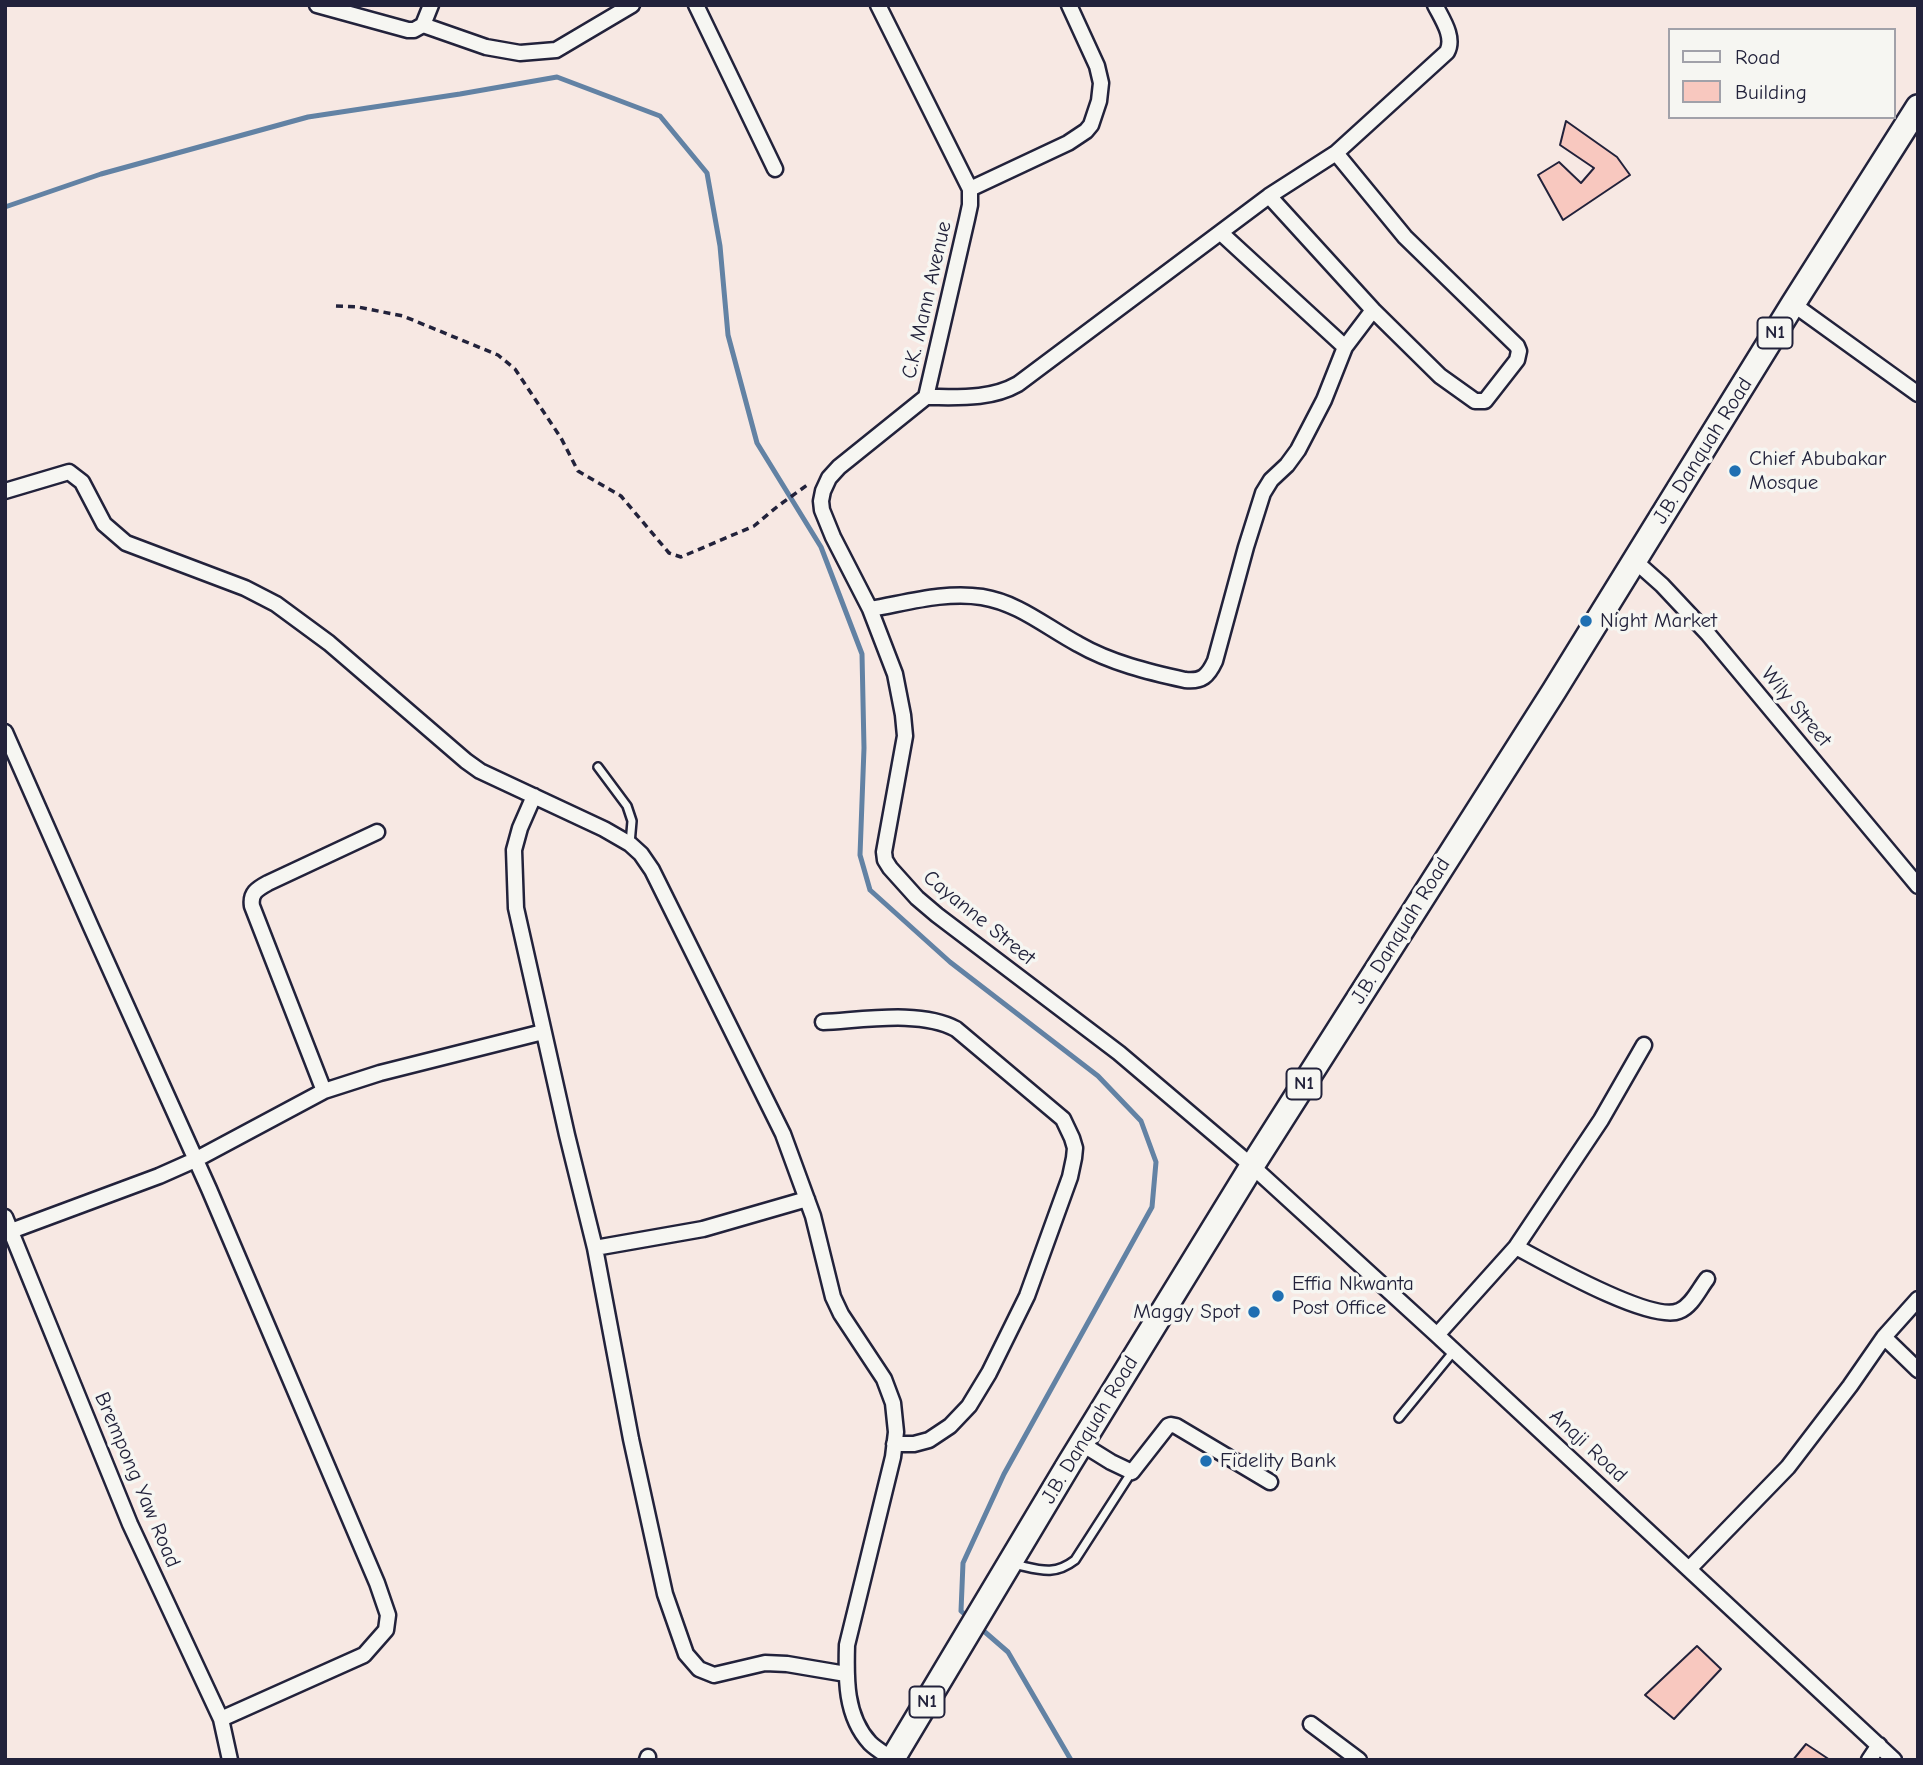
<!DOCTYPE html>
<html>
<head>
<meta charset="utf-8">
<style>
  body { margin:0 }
  #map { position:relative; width:1923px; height:1765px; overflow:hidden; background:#f7e8e3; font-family:"Comic Neue",sans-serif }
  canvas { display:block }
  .frame { position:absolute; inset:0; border:7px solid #22223b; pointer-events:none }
  .legend { position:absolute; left:1668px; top:28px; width:228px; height:91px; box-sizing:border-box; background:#f6f6f2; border:2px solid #a1a1a9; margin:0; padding:9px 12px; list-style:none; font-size:21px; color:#22223b }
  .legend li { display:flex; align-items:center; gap:14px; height:35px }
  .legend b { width:35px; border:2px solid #a1a1a9 }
</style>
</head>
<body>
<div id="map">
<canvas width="1923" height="1765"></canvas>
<div class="frame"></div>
<ul class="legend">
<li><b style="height:9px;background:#f6f6f2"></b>Road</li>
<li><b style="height:19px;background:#f8c8bf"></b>Building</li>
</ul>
</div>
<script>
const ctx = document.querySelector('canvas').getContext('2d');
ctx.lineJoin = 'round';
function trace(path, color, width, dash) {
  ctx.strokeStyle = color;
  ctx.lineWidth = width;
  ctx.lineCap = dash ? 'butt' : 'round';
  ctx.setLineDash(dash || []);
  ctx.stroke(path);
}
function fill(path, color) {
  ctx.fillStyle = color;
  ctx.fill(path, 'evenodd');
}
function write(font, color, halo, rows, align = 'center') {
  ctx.font = font + ' "Comic Neue",sans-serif';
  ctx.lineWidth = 7;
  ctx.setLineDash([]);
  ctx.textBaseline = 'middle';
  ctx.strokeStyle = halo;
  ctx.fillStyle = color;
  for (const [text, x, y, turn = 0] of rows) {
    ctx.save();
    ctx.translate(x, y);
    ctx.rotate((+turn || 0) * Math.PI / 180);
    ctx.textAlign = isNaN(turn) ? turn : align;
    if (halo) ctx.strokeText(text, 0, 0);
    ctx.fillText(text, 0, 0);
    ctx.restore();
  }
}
trace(new Path2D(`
  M5 207 101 174 308 117 460 94 557 77 660 116 707 173 720 246 728 335 757 443 821 547 862 654 864 748 860 855 870 890 950 962 1098 1076 1141 1121 1156 1162 1152 1207 1004 1474 963 1563 961 1611 970 1619
  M978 1626 1008 1652 1071 1760`), '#6282a4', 5);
const building = new Path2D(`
  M1566 121 1617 157 1630 175 1563 220 1538 175 1559 162 1581 183 1594 168 1560 145Z
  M1697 1646 1721 1669 1674 1719 1645 1695Z
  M1806 1744 1830 1760H1793Z`);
fill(building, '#f8c8bf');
trace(building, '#22223b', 2);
const service = new Path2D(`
  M598 767 627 806 632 821 630 844
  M1399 1418 1454 1351
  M1013 1564C1038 1569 1053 1577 1075 1560L1131 1473`);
const minor = new Path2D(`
  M317 5 408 30H414L423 25 431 5
  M696 5 775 169
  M878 5 970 189V205L967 219 926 397 839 467 829 478 823 491 821 501 822 510 833 537 870 609 895 674 903 715 905 736 884 852 885 860 890 868 917 898 937 915 1119 1053 1252 1166 1437 1335 1894 1760
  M423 25 486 47 520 53 556 50 632 5
  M970 189 1068 143 1086 131 1091 125 1099 101 1101 83 1097 66 1069 5
  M1269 196 1373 310 1440 376 1475 401H1485L1517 360 1519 351 1517 346 1405 237 1336 153
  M1221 233 1345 347 1373 310
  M1793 304 1918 394
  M926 397C957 397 990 400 1018 384L1269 196 1336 153 1447 52C1455 37 1442 19 1435 5
  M5 491 69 472 82 482 104 524 126 543 245 588 276 604 329 643 466 761 480 771 604 829 630 844 641 854 652 870 783 1134 813 1216 833 1297 841 1314 884 1379 893 1403 896 1432 893 1457 847 1645C846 1678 845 1716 870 1743 876 1749 885 1754 892 1759
  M1635 561 1662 585 1708 634 1918 886
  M870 609C906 603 945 591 982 597 1019 603 1046 627 1078 644 1111 663 1149 672 1185 680 1202 682 1208 676 1215 661L1246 547 1263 493 1271 480 1287 465 1298 450 1324 400 1345 347
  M5 732 91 927 209 1189 377 1583 388 1615 386 1630 364 1655 221 1719
  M534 796 520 828 514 850 516 908 567 1135 595 1248 631 1439 665 1594 686 1654 699 1669 714 1675 765 1663 787 1664 846 1674
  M823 1022C863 1020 921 1010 956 1029L1063 1119 1072 1138 1075 1148 1074 1158 1070 1177 1027 1296 989 1373 969 1406 950 1426 929 1440 914 1444H894
  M324 1091 252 906C250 893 257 889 268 883L377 832
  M5 1217 130 1524 221 1719 230 1760
  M11 1231 159 1176 195 1160 324 1091 380 1073 543 1032
  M1516 1247C1546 1263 1651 1323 1679 1311 1692 1306 1699 1289 1707 1279
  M595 1248 703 1229 807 1199
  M1437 1335 1516 1247 1601 1120 1644 1045
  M1884 1337 1918 1370
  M1082 1444 1111 1462 1132 1472 1168 1426 1171 1425 1176 1426 1270 1482
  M1689 1569 1788 1467 1850 1386 1884 1337 1918 1299
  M1311 1724 1359 1760
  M647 1760 648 1757
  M1869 1760 1879 1745`);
const trunk = new Path2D(`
  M892 1760 1069 1464 1252 1166 1554 691 1793 304 1918 107`);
trace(service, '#22223b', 12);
trace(minor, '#22223b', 19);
trace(trunk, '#22223b', 28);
trace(new Path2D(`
  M336 306 358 307 403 316 498 355 515 369 561 438 578 471 621 496 669 553 681 557 754 526 778 506 810 483`), '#22223b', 3.5, [7, 5]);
trace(service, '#f6f6f2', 7);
trace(minor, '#f6f6f2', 14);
trace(trunk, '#f6f6f2', 23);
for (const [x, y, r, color] of [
  [1735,471,7,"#1f6fb2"],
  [1586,621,7,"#1f6fb2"],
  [1278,1296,7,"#1f6fb2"],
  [1254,1312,7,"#1f6fb2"],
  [1206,1461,7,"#1f6fb2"]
]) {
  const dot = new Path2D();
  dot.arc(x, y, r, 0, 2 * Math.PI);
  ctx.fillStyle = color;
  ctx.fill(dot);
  trace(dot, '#f6f6f2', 2.5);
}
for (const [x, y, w] of [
  [1775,333,35],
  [1304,1084,35],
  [927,1702,35]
]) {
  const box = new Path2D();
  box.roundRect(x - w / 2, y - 15.5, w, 31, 5);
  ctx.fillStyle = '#f6f6f2';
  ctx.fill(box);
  trace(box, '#22223b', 2);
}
write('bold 19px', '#22223b', null, [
  ["N1",1775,333],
  ["N1",1304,1084],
  ["N1",927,1702]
]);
write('21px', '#22223b', '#f6f6f2', [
  ["C.K. Mann Avenue",927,300,-77],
  ["J.B. Danquah Road",1703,451,-58],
  ["Wily Street",1796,707,50],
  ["Cayanne Street",979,918,39],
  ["J.B. Danquah Road",1401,931,-58],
  ["J.B. Danquah Road",1090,1430,-59],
  ["Anaji Road",1588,1446,43],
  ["Brempong Yaw Road",137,1480,67]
]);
write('21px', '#22223b', '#f6f6f2', [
  ["Chief Abubakar",1749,459],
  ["Mosque",1749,483],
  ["Night Market",1600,621],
  ["Effia Nkwanta",1292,1284],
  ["Post Office",1292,1308],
  ["Maggy Spot",1240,1312,"right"],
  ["Fidelity Bank",1220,1461]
], 'left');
</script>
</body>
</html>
